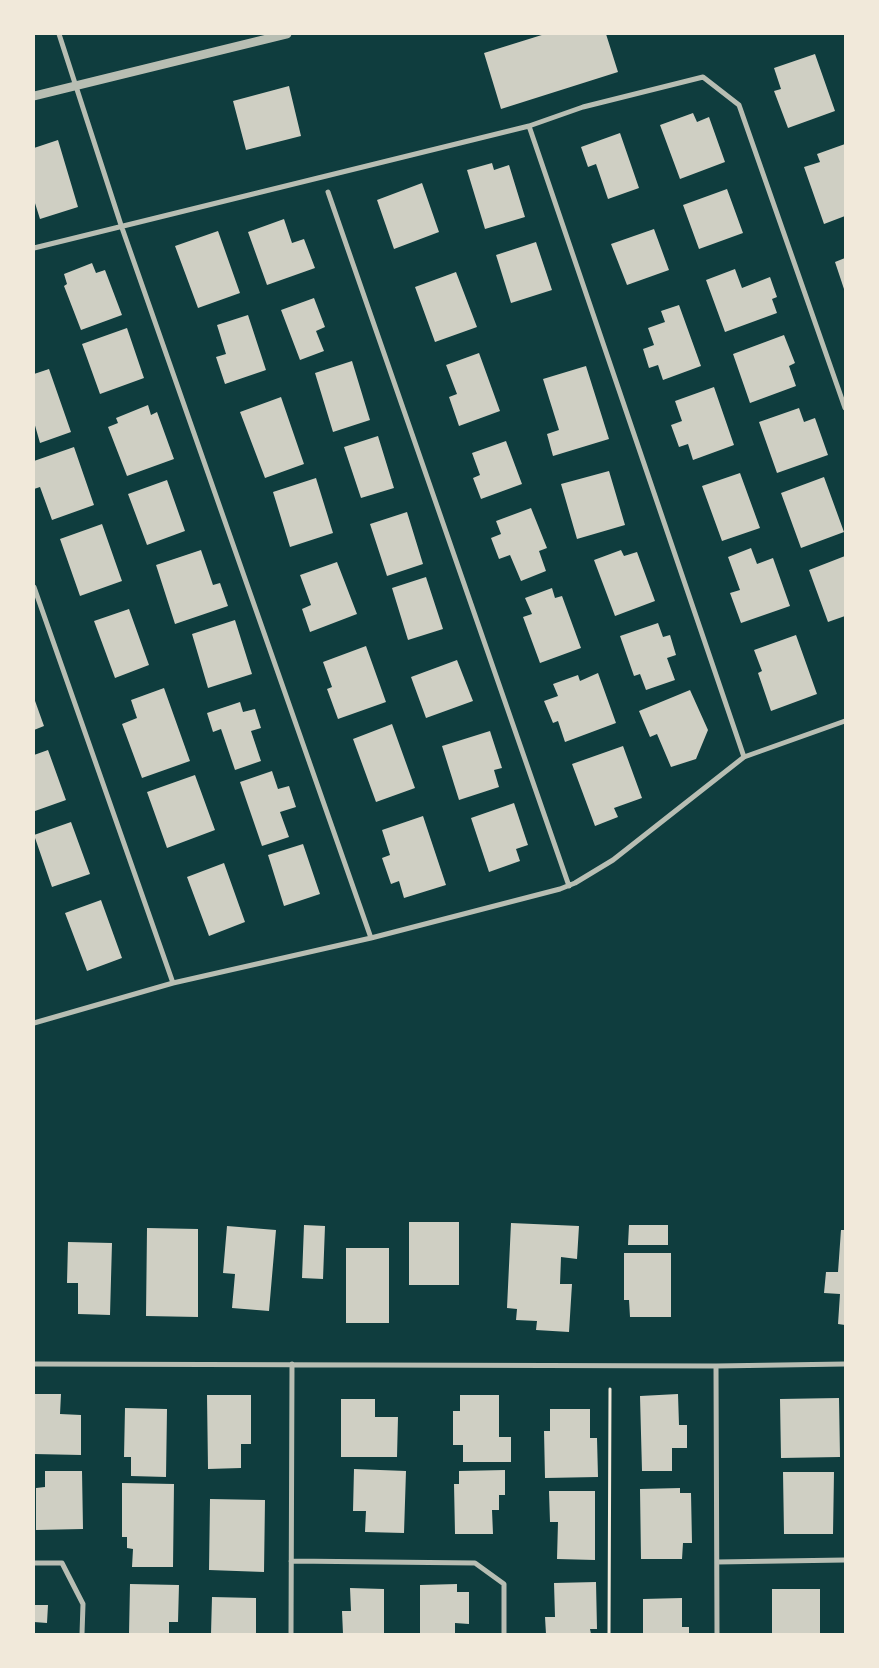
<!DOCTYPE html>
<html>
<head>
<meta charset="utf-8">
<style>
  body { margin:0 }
  #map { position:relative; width:879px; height:1668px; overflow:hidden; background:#0f3d3e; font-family:Ubuntu,sans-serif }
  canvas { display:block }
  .frame { position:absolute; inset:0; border:35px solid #f1e9da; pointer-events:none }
</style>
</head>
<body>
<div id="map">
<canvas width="879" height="1668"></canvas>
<div class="frame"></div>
</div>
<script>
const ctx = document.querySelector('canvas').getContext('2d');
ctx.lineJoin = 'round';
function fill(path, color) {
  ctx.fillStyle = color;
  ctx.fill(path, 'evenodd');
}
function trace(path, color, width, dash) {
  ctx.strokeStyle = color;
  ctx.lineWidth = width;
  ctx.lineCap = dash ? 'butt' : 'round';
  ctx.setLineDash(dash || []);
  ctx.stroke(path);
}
fill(new Path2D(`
  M545 34H606L618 72 501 109 484 53Z
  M815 54 835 111 788 128 774 91 781 89 774 68Z
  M289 86 301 136 246 150 233 101Z
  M693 113 697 122 709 117 725 162 680 179 660 125Z
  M620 133 639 188 608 199 596 164 588 167 581 147Z
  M58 140 78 207 40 219 34 200V148Z
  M845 144V216L824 224 804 167 820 162 817 154Z
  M492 163 494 170 509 165 525 217 485 229 467 170Z
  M422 183 439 232 394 249 377 200Z
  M727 189 743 233 699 249 683 205Z
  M284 219 292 243 304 239 315 268 267 285 248 232Z
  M654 229 669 270 627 285 611 244Z
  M218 231 240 293 198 308 175 246Z
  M536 242 552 290 511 303 496 255Z
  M845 258V292L835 262Z
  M92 263 96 273 105 270 122 315 81 330 64 286 67 284 64 274Z
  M735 269 742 288 770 277 777 297 772 299 777 313 725 332 706 280Z
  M456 272 477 327 435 342 415 287Z
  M314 298 325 327 316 331 324 351 300 360 281 310Z
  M679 305 701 366 663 380 658 365 649 368 643 349 654 345 648 328 665 322 661 311Z
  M248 315 266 370 225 384 216 357 226 354 217 325Z
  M127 328 144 378 100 394 82 344Z
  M784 335 795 363 789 366 796 386 750 403 733 354Z
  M479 353 500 411 459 426 449 397 457 394 446 365Z
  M352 361 370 420 333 432 315 373Z
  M586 366 609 439 553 456 547 434 559 430 543 379Z
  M49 369 71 432 40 443 34 422V374Z
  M714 387 734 445 693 460 688 444 679 447 671 425 682 421 675 401Z
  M281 397 304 464 265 478 240 412Z
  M148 405 151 415 157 412 174 459 127 476 108 427 118 423 116 418Z
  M799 408 804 422 815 418 828 455 777 473 759 422Z
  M378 436 394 488 361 498 344 447Z
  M506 441 522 484 481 499 473 478 480 475 472 453Z
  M74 447 94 505 52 520 40 487 34 489V461Z
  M609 471 625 525 577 539 561 484Z
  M740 473 760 528 722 541 702 486Z
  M824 477 844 532 801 548 781 493Z
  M316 478 333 533 290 547 273 492Z
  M167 480 185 531 147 545 128 494Z
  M531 508 547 548 539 551 546 571 521 581 510 555 499 559 491 538 501 534 496 521Z
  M407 512 423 564 387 576 370 524Z
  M102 524 122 581 80 596 60 539Z
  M751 548 757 564 773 558 790 606 741 623 730 593 740 590 728 557Z
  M201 550 213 585 220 583 228 606 175 624 156 565Z
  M621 550 624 556 637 552 655 601 615 616 594 560Z
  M845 556V616L828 622 809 570Z
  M337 562 357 614 310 632 302 609 311 605 300 575Z
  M426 577 443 629 408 640 392 588Z
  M552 588 555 598 562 596 581 648 540 663 523 617 532 614 525 598Z
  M129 609 149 665 115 678 94 621Z
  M235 620 252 674 208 688 192 634Z
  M658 623 663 637 670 635 676 655 667 658 675 680 646 690 640 674 634 676 620 636Z
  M796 635 817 694 771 711 758 673 762 671 754 650Z
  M366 646 386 702 338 719 327 689 332 687 323 662Z
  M457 660 473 701 426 718 411 677Z
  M598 673 616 723 565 742 558 721 553 723 544 701 558 696 553 684 578 675 580 681Z
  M164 688 190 761 142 778 122 724 137 718 131 700Z
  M690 690 708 730 696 759 671 767 657 734 650 737 639 711Z
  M34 698 44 726 34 730Z
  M240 702 243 712 255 709 261 728 251 731 261 761 235 770 221 729 213 732 207 713Z
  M392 724 415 788 376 802 353 739Z
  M490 731 502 768 494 770 499 787 459 800 442 746Z
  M623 746 642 798 614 808 618 817 595 826 572 764Z
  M48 750 66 800 35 811 34 755Z
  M272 771 278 789 289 786 296 807 280 812 289 837 262 846 240 782Z
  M195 775 215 830 167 848 147 792Z
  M514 803 528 845 516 849 520 861 489 872 471 818Z
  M423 816 446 885 404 898 399 881 391 884 382 858 390 855 382 830Z
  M71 822 90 874 52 887 34 835Z
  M303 844 320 894 284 906 268 855Z
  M224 863 245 922 209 936 187 877Z
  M101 900 122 958 87 971 65 913Z
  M409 1222H459V1285H409Z
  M511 1223 579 1226 577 1259 561 1257 560 1284H572L569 1332 536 1330 537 1321 516 1320 517 1309 507 1308Z
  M304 1225 325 1226 323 1279 302 1278Z
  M629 1225H668V1245H628Z
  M227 1226 276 1230 269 1311 232 1308 235 1274 223 1273Z
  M147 1228 198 1229V1317L146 1316Z
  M841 1230H845V1325L838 1324 840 1294 824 1293 826 1272H838Z
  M68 1242 112 1243 110 1315 78 1314V1283H67Z
  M346 1248H389V1323H346Z
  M624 1253H671V1317H630L629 1300H624Z
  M34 1394H61L60 1414 81 1415V1455L34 1454Z
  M678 1394 679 1425H687V1448H672V1471H642L640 1396Z
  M207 1395H251V1444H241V1468L208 1469Z
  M460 1395H499V1437H511V1462H463V1445H453V1411H460Z
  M839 1398 840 1457 781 1458 780 1399Z
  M341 1399H375V1417H398L397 1457H341Z
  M125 1408 167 1409 166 1477 131 1476V1457H124Z
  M550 1409H590V1438H597L598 1477 545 1478 544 1431H550Z
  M354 1469 406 1471 404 1533 365 1532 366 1511H353Z
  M505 1470V1495H499V1510H492L493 1534H455L454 1484H459V1471Z
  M45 1471H82L83 1529 36 1530V1488L45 1487Z
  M783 1472H834L833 1534H784Z
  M122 1483 174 1484 173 1567H132L133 1549 127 1548V1537H122Z
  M680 1488V1493H691L692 1543H683L682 1559H641L640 1489Z
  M549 1491H595V1560L557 1559 558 1522H550Z
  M210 1499 265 1500 264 1572 209 1570Z
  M596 1582 597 1629H590L591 1634H546L545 1617H555L554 1583Z
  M130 1584 179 1585 178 1622H169V1634H129Z
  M457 1584V1592H469V1624L455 1623V1634H420V1585Z
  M350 1588 384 1589V1634H343L342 1611H351Z
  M772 1589H820V1634H772Z
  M212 1597 256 1598V1634H211Z
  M682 1598V1627H689V1634H643V1599Z
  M34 1605H48L47 1623 34 1622Z`), '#cfcfc3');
trace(new Path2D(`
  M609 1634 610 1389`), '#f1e9da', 3);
trace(new Path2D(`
  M59 34 121 225 371 938
  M529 126 744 757
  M328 192 569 886
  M34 248 529 126 583 107 703 77 739 105 845 408
  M34 587 173 983
  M34 1023 173 983 371 938 560 889 575 883 613 860 744 757 845 721
  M34 1364 716 1366 845 1364
  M716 1366 717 1634
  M291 1561 475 1563 504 1584V1634
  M717 1562 845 1560
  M34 1563H62L83 1604 82 1634
  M291 1634 292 1364`), '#b8beb3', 5);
trace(new Path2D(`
  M34 96 287 34`), '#b8beb3', 9);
</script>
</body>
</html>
